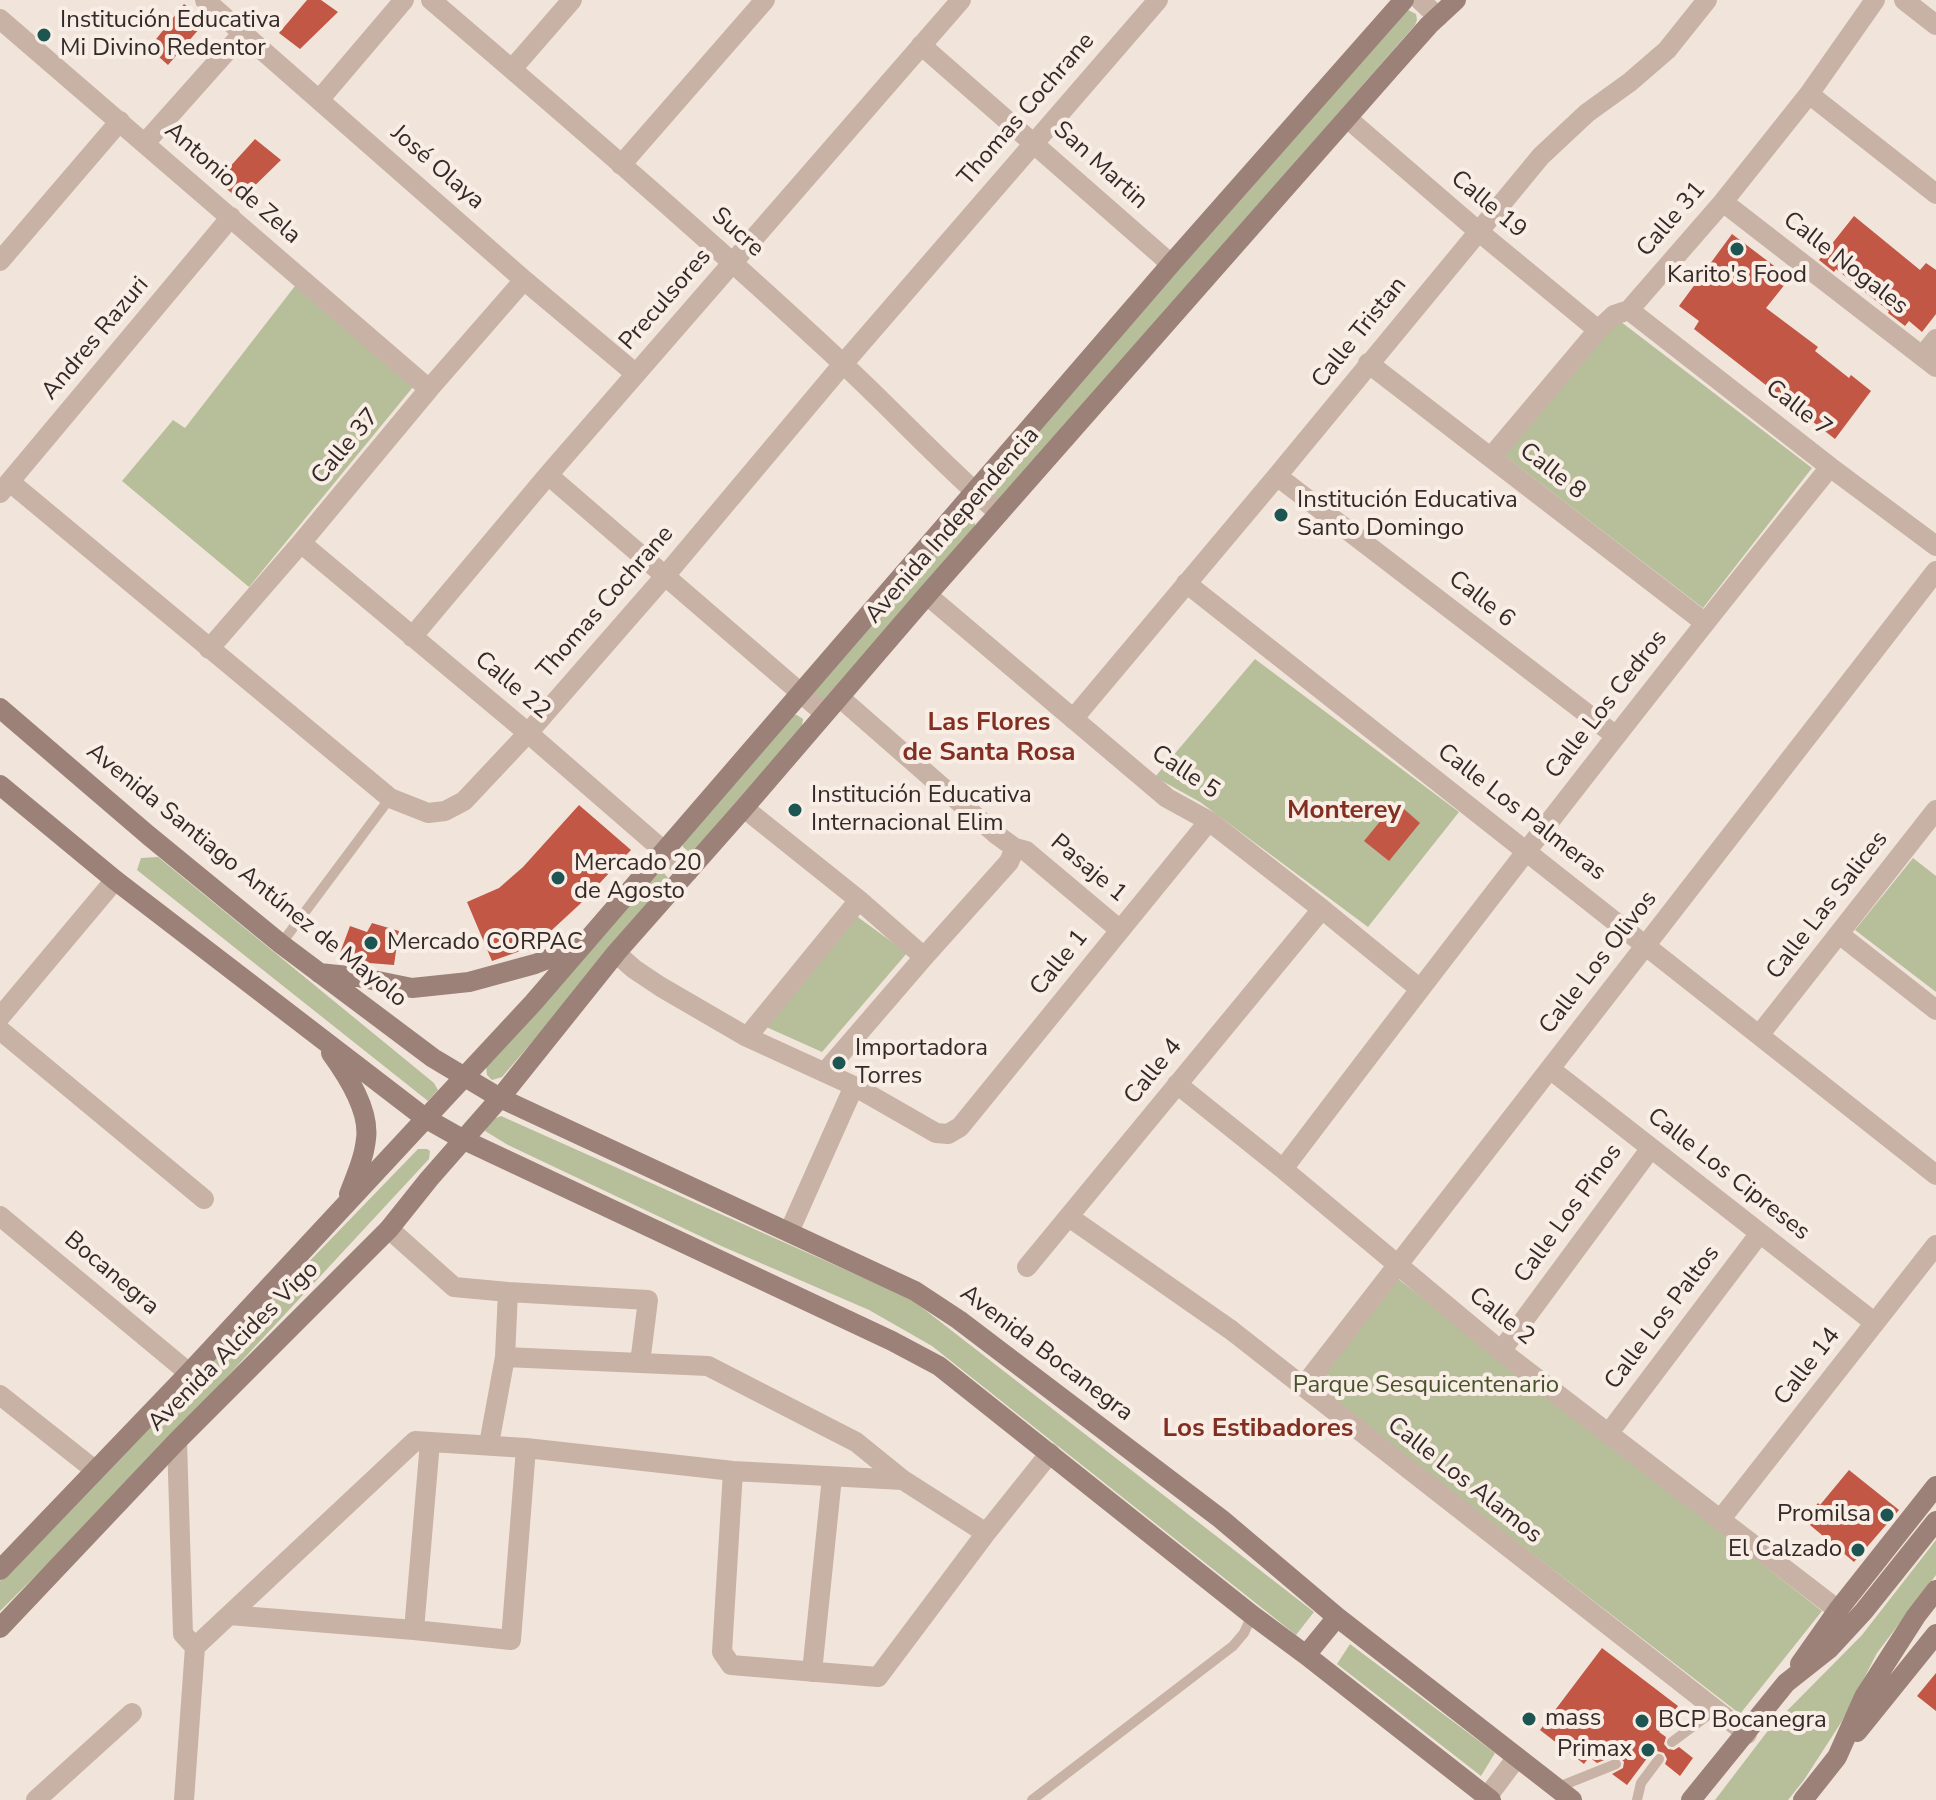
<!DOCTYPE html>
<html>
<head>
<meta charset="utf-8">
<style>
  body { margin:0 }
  canvas { display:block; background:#f1e4da }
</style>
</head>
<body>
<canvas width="1936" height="1800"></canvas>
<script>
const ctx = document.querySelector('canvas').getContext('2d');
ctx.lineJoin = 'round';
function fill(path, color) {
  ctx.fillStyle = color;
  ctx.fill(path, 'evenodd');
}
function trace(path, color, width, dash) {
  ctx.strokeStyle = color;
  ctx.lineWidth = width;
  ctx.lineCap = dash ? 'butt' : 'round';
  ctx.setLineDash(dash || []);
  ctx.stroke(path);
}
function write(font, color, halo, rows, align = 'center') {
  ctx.font = font + ' "Nunito Sans",sans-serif';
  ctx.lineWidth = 8;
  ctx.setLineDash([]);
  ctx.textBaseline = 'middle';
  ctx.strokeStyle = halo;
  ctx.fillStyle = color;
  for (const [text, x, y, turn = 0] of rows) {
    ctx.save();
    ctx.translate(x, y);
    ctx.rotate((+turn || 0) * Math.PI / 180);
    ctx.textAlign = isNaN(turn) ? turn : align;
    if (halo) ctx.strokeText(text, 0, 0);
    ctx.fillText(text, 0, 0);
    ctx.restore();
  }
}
fill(new Path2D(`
  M1408 10 1416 14 1417 20 1415 25 1001 499 996 502 985 490Z
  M295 286 413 387 249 587 122 481 173 420 185 428Z
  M1616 318 1812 468 1703 608 1501 453Z
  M967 516 972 518 975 522V531L829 698 821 701 815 699 813 688Z
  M1255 659 1459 812 1368 927 1200 802 1155 777Z
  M791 715H797L803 719 802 727 692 853 689 852 683 847 682 842Z
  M158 857 434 1083 438 1090 428 1101 137 870 141 858Z
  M1913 858 1936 876V992L1855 930Z
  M656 870 664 873 668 878 667 885 502 1077 492 1080 487 1075 486 1066Z
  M855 915 907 953 822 1052 764 1026Z
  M501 1116 911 1299 1314 1612 1296 1635 932 1346 869 1310 719 1245 508 1145 485 1131 488 1121Z
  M418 1149H427L430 1151 429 1159 123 1489 0 1611V1581Z
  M1397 1278 1822 1611 1740 1714 1314 1385Z
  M1936 1540V1575L1877 1653 1842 1721 1804 1780 1788 1800H1715L1770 1728 1862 1635Z
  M1350 1644 1495 1753 1481 1776 1337 1664Z`), '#b7bf9a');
fill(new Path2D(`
  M307 0H321L338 12 300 49 279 33Z
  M184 4 206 21 168 65 149 48Z
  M255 139 281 160 240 200 217 181Z
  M1854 216 1920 270 1926 263 1936 270V314L1922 332 1909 321 1905 326 1888 313 1889 311 1836 269 1834 272 1819 260Z
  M1732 234 1790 278 1766 308 1818 347 1815 351 1849 378 1851 375 1871 391 1835 439 1694 329 1699 321 1679 306Z
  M1396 802 1420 823 1389 861 1364 841Z
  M579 805 631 850 579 905 541 940 523 950 492 961 467 902 499 888 523 867Z
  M372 923 399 931 394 965 369 963 340 953 350 926 367 932Z
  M1849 1470 1899 1510 1854 1562 1804 1520 1818 1503 1820 1505Z
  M1602 1648 1678 1706 1659 1732 1666 1737 1664 1744 1668 1749 1674 1750 1679 1747 1693 1758 1680 1776 1665 1764 1667 1759 1664 1753 1657 1751 1652 1755 1651 1753 1627 1785 1612 1774 1623 1768 1624 1762 1620 1757 1614 1756 1597 1763 1589 1757 1584 1764 1540 1730Z
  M1936 1673V1711L1917 1696Z`), '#c35745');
trace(new Path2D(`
  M281 944 390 798
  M1672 1742 1715 1710
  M1556 1788 1616 1764
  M1032 1800 1233 1646 1244 1633 1252 1615
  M1637 1800 1641 1783 1659 1759`), '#c8b2a6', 10);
trace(new Path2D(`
  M205 0 524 280 636 374
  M431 0C570 119 708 238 841 362 895 412 944 466 999 513
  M1420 0 1438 17
  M1904 0 1936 25
  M0 19 429 389
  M921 45 1171 264
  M512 69 572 0
  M1809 94 1936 194
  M319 100 404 0
  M1347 118 1478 231 1598 330
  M145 143 243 33
  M621 165 765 0
  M1723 202 1936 367
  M0 261 120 121
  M1629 310 1830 467 1936 546
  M1922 356 1936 339
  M1368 363 1704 622
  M1491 457 1598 330 1614 315 1629 310 1723 202 1809 94 1875 0
  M548 475 824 713
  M1277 476 1616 736
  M10 482 390 798 428 813 445 811 464 801 528 733 665 576 843 364 1158 0
  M0 493 231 217
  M301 543 528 733 688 872
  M1186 583 1936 1175
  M927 595 1167 798 1209 821 1322 909 1420 989
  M412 637 548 475 961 0
  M209 649 301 543 429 389 524 280
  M838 696 997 835 1015 848 1026 851 1120 930
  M1073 719 1277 476 1541 156 1587 113 1630 82 1667 50 1707 0
  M744 808 859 900 924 957
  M1839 934 1936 1010
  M616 953 634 969 661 987 747 1037 854 1086 936 1133 948 1134 960 1127 1209 821
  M0 1017 115 880
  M0 1030 204 1199
  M1760 1034 1936 810
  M747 1037 859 900
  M1550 1069 1875 1323
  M825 1072 924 957 1009 862 1015 848
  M1177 1084 1283 1169 1501 1351 1838 1610
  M1283 1169C1462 933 1643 698 1830 467
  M0 1216 189 1373
  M1069 1217 1231 1330 1747 1734
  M389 1229 454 1287 508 1292 648 1300 640 1363
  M789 1232 854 1086
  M1027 1267 1322 909
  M1501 1351 1651 1148
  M505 1357 708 1366 856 1442 903 1480
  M1303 1387 1936 571
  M0 1395 96 1471
  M1608 1434 1760 1233
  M177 1441 183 1634 195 1647 184 1800
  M489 1444 505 1357 508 1292
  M733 1471 722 1652 731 1665 878 1677 986 1533 1050 1453
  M1720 1520 1936 1245
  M229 1615 414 1630 511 1640 526 1448
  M414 1630 430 1442
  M195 1647 415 1441 526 1448 733 1471 903 1480 986 1533
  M812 1672 832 1477
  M36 1800 132 1713
  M1485 1800 1517 1757`), '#c8b2a6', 20);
trace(new Path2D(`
  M0 708 148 835 281 944 433 1058 500 1098 915 1291 959 1320 1221 1519 1337 1617 1572 1800
  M0 785 115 880 425 1118 464 1140 892 1341 939 1366 1252 1615 1306 1655 1491 1800
  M319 973 358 977 412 988 469 982 535 964 566 952 579 945
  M331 1053C347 1075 370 1110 366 1139 364 1158 356 1176 349 1194
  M0 1570 189 1373 533 1003 1171 264 1404 0
  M0 1628 177 1441 389 1229 429 1179 500 1098 616 953 744 808 927 595 1390 69 1429 25 1456 0
  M1306 1655 1337 1617
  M1800 1664 1838 1610 1936 1486
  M1857 1732 1936 1634
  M1691 1800 1786 1683 1829 1649 1864 1611 1936 1521
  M1803 1800 1837 1757 1864 1697 1916 1616 1936 1590`), '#9c8178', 20);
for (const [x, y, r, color] of [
  [44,35,8,"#1d5553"],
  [1737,249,8,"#1d5553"],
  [1281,515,8,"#1d5553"],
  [795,810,8,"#1d5553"],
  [558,878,8,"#1d5553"],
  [371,943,8,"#1d5553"],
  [839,1063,8,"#1d5553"],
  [1887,1515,8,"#1d5553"],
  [1858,1550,8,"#1d5553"],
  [1529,1719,8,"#1d5553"],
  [1642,1721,8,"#1d5553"],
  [1648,1750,8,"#1d5553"]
]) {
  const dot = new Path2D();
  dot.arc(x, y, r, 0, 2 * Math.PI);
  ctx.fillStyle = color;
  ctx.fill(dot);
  trace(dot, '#f9eee6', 3);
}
write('24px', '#352a27', '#f9eee6', [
  ["Institución Educativa",60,21],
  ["Mi Divino Redentor",60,49],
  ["Karito's Food",1737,276,"center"],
  ["Institución Educativa",1297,501],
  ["Santo Domingo",1297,529],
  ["Institución Educativa",811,796],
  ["Internacional Elim",811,824],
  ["Mercado 20",574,864],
  ["de Agosto",574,892],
  ["Mercado CORPAC",387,943],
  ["Importadora",855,1049],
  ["Torres",855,1077],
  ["Promilsa",1871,1515,"right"],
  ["El Calzado",1842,1550,"right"],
  ["mass",1545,1719],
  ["BCP Bocanegra",1658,1721],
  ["Primax",1632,1750,"right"]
], 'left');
write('24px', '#352a27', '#f9eee6', [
  ["Thomas Cochrane",1027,110,-49],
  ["San Martin",1100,166,42],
  ["José Olaya",437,168,41],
  ["Antonio de Zela",232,184,41],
  ["Calle 19",1488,205,40],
  ["Calle 31",1672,220,-49],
  ["Sucre",737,233,42],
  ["Calle Nogales",1845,264,38],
  ["Preculsores",666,300,-49],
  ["Calle Tristan",1360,333,-51],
  ["Andres Razuri",96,339,-50],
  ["Calle 7",1798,409,38],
  ["Calle 37",346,447,-50],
  ["Calle 8",1552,472,38],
  ["Avenida Independencia",953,526,-49],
  ["Calle 6",1481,600,38],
  ["Thomas Cochrane",606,603,-49],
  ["Calle 22",512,686,40],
  ["Calle Los Cedros",1607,705,-52],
  ["Calle 5",1185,773,34],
  ["Calle Los Palmeras",1521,813,38],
  ["Pasaje 1",1088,869,40],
  ["Avenida Santiago Antúnez de Mayolo",246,876,39],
  ["Calle Las Salices",1828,906,-52],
  ["Calle 1",1060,963,-51],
  ["Calle Los Olivos",1599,963,-52],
  ["Calle 4",1154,1072,-51],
  ["Calle Los Cipreses",1728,1175,38],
  ["Calle Los Pinos",1569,1214,-54],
  ["Bocanegra",111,1274,40],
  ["Calle 2",1501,1317,39],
  ["Calle Los Paltos",1663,1318,-53],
  ["Avenida Alcides Vigo",234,1347,-45],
  ["Avenida Bocanegra",1046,1354,37],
  ["Calle 14",1808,1367,-52],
  ["Calle Los Alamos",1464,1481,38]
]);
write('24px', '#48522b', '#f9eee6', [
  ["Parque Sesquicentenario",1426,1386]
]);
write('bold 26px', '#822f22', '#f9eee6', [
  ["Las Flores",989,724],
  ["de Santa Rosa",989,754],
  ["Monterey",1344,812],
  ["Los Estibadores",1258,1430]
]);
</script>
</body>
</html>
